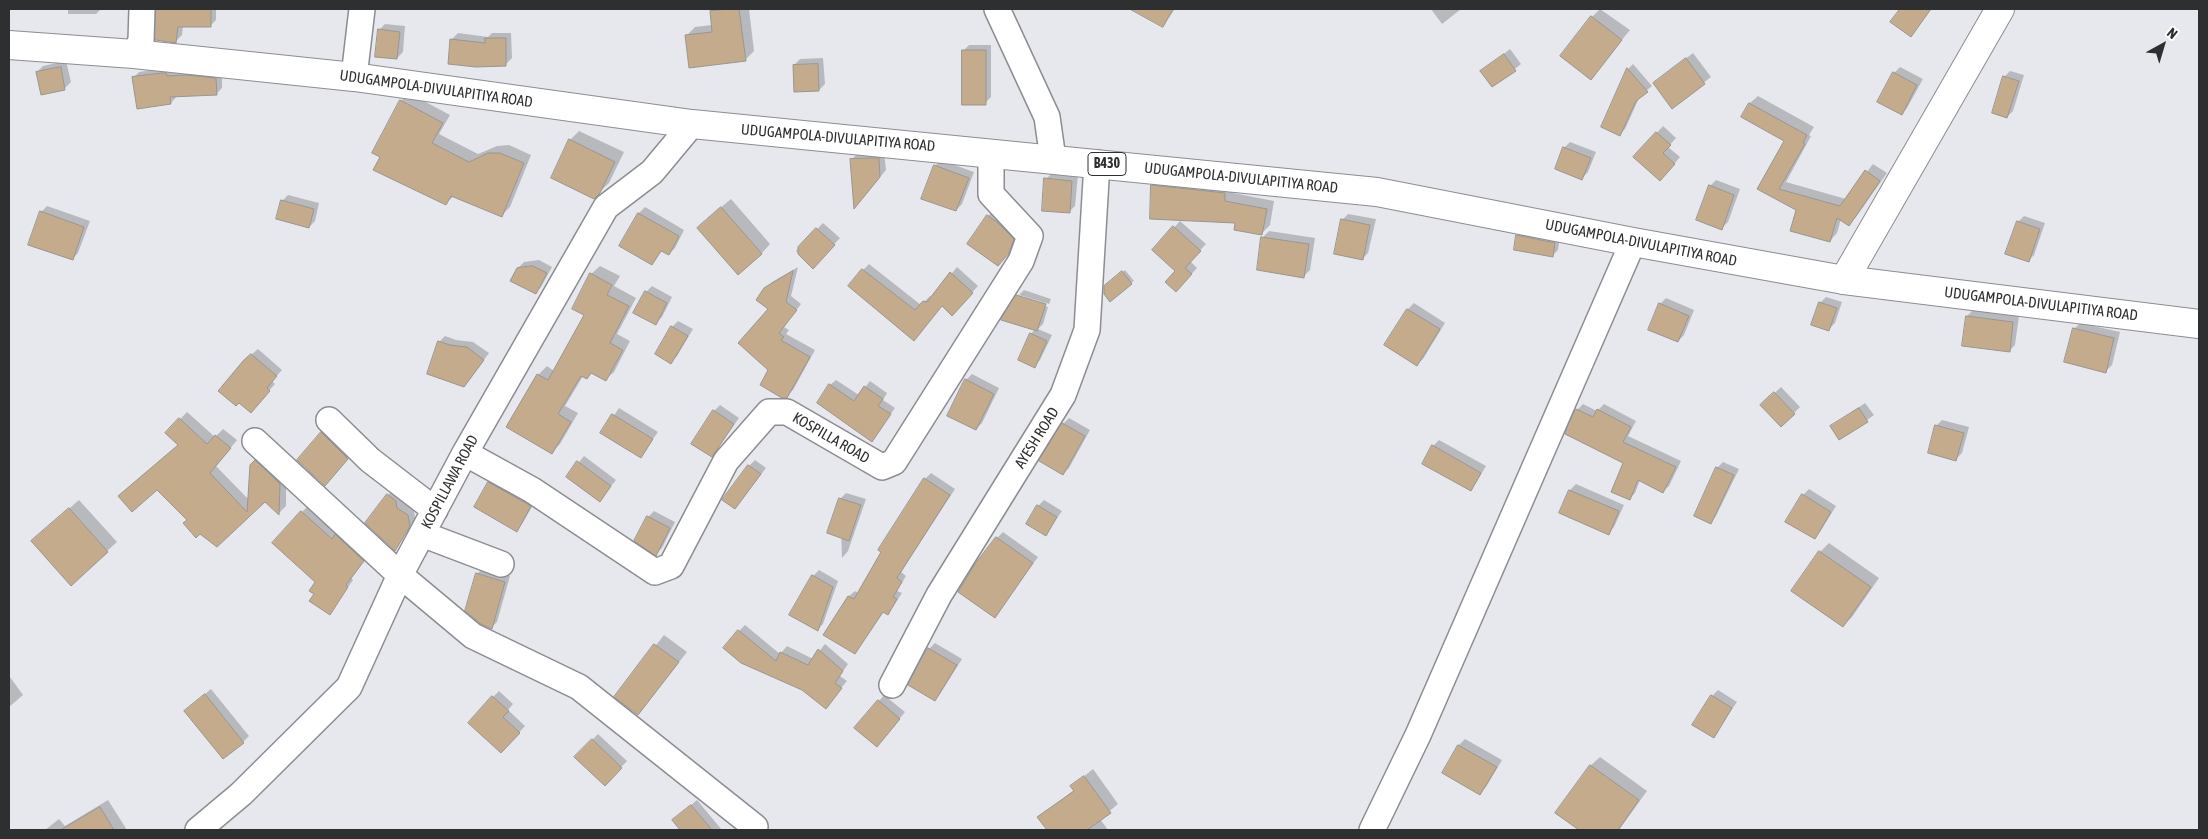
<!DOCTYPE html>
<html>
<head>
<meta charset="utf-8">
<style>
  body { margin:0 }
  #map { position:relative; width:2208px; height:839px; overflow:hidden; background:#e6e8ed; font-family:"Asap Condensed",sans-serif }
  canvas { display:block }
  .frame { position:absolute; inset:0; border:10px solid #2e2f31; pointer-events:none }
  .north { position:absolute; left:2138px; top:20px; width:50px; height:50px; -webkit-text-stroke:4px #fff; paint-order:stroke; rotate:39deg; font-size:14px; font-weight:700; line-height:20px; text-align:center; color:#2e2f31 }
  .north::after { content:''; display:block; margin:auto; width:18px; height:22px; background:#2e2f31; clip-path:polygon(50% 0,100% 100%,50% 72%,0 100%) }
</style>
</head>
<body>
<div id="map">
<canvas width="2208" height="839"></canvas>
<div class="frame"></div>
<div class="north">N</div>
</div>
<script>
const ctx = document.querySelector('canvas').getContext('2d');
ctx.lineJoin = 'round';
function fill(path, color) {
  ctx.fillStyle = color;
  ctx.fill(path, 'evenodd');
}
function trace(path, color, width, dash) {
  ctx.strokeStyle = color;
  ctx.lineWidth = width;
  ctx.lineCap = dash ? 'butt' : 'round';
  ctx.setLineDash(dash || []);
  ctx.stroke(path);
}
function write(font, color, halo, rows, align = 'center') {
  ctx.font = font + ' "Asap Condensed",sans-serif';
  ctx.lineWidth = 4;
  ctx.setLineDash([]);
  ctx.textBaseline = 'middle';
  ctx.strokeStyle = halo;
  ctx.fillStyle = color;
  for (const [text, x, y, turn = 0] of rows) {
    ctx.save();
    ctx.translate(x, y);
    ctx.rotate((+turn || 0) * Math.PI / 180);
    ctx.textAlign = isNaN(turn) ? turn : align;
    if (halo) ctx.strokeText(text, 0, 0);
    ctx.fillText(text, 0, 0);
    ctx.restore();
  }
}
fill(new Path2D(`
  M68 9H101L96 14H68Z
  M158 9H216V20L210 26H183L182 35 176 41 157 39Z
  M714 9H749L754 51 745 60 686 36 695 27 712 25 711 12Z
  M1133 9H1175L1163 26Z
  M1431 9H1461L1442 24Z
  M1600 9 1630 30 1591 78 1592 17Z
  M385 24 405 26 403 52 397 58 379 30Z
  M458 33 488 37 492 33H511L512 58 506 64 452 39Z
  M969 45H991V97L985 103 963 51Z
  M1510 49 1521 64 1493 86 1482 71Z
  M1693 53 1711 77 1672 107 1654 83Z
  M823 58 825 84 819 90 794 65 800 59Z
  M66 61 71 82 65 88 42 93 37 72 43 66Z
  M1633 64 1652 86 1640 96 1625 129 1620 134 1602 126 1628 69Z
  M169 67 222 73V88L216 94 177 96 171 103 133 78 139 72Z
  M1900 67 1923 79 1907 108 1902 114 1894 73Z
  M2010 71 2024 75 2013 111 2007 117 2004 77Z
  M409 93 450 115 439 134 478 154 497 146 509 145 531 155 510 207 502 215 454 196 446 203 381 156 401 101Z
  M1758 96 1814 127 1809 135 1811 136 1786 182 1846 199 1873 164 1887 173 1856 217 1849 224 1841 219 1837 233 1830 241 1798 210 1759 188 1786 140 1743 117 1750 103Z
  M1663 126 1676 138 1668 147 1680 157 1666 174 1635 157Z
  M579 131 624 152 609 183 594 197 570 140Z
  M1570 142 1596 152 1588 172 1582 178 1564 148Z
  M884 153 886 170 855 207 851 160 857 154Z
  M941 160 974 172 962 204 956 210 935 166Z
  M1052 173 1078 175 1075 206 1069 212 1046 179Z
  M1160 177 1233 185V193L1274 201 1270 225 1261 234 1152 186Z
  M1716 180 1740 189 1728 222 1722 228 1710 186Z
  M288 195 319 203 315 221 309 227 282 201Z
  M731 199 770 244 761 254 707 219Z
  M47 206 90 221 78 253 72 259 41 212Z
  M645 207 684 230 675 248 669 254 662 250 652 264 620 246 639 213Z
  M994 210 1019 233 1014 246 1004 258 988 216Z
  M1348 214 1376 219 1368 253 1362 259 1342 220Z
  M2024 216 2045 223 2034 255 2028 261 2018 222Z
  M1180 221 1206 244 1190 261 1197 268 1182 285 1176 270 1154 250Z
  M823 223 840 238 813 267 796 251Z
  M1523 230 1560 237 1558 250 1552 256 1517 236Z
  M1269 231 1315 238 1310 270 1304 276 1258 269 1263 237Z
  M539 260 552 267 541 287 535 293 518 268 524 262Z
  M869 264 921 305 930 296 933 297 957 267 978 286 958 308 942 305 920 333 863 270Z
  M600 266 620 276 614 286 636 298 617 334 630 341 614 372 605 380 592 373 587 378 583 376 565 406 578 413 560 444 552 452 538 375 547 366 554 371 585 315 591 274Z
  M798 267 791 296 801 304 784 327 789 330 786 334 815 350 793 390 786 396 770 370V309L765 289 772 282Z
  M1125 270 1134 281 1131 283H1108Z
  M652 286 672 297 662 317 656 323 646 292Z
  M1024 290 1051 299 1049 304 1019 295Z
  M1017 297 1048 307 1043 324 1038 329 1052 335 1040 360 1035 366 1031 334 1035 329Z
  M1826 297 1842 302 1835 323 1829 329 1820 303Z
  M1666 298 1694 310 1684 335 1678 341 1660 304Z
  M1414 303 1445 323 1423 359 1417 364 1386 345 1408 309Z
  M1973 310 2019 316 2015 345 2009 351 1967 316Z
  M678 321 693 329 677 356 671 362 672 327Z
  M2080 323 2120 332 2112 365 2106 371 2074 329Z
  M445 336 456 340 473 342 489 353 470 379 439 342Z
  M258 349 282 370 272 381 275 384 256 405 251 355Z
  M972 374 999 388 982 423 976 429 966 380Z
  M836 380 859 395 870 381 887 393 883 400 895 408 872 441 830 385Z
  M1781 387 1800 407 1781 426 1762 405Z
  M1865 403 1874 415 1840 439 1832 426Z
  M1583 404 1597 411 1604 404 1636 421 1628 436 1681 461 1669 486 1663 491 1640 480 1635 493 1629 499 1624 463 1577 410Z
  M720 405 739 418 712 456 714 411Z
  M619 408 658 432 640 457 602 433Z
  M187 412 215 437 223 429 237 440 216 466 249 500 251 466 262 454 286 476V506L279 513 265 500 217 546 188 519 179 444 167 433Z
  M1069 418 1090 430 1069 468 1063 474V424Z
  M1942 420 1969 427 1962 453 1956 459 1936 426Z
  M331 424 356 449 334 475 322 433Z
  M1439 440 1486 466 1476 483 1470 489 1433 446Z
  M584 456 616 480 600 500 568 476Z
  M755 460 766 468 735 508 749 466Z
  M1723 462 1739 469 1716 516 1711 522 1717 468Z
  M931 473 955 489 901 572 906 576 897 591 902 593 893 607 888 613 884 611 854 652 825 634 849 596 855 591 858 593 925 479Z
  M495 477 536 500 522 524 516 530 489 483Z
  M1576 484 1624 505 1614 527 1608 533 1561 513 1570 490Z
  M394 489 402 495V502L414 509 415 519 395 549 388 495Z
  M1809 489 1836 506 1820 532 1814 538 1803 495Z
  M846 493 866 499 848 551 842 558 840 499Z
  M79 500 117 542 71 584 42 532Z
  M1044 500 1062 511 1046 534 1038 506Z
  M308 506 369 554 351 578 353 580 330 613 316 594V582L302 512Z
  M654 511 675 522 662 548 656 554 648 517Z
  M1003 532 1038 557 995 616 997 538Z
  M1829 543 1879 578 1852 617 1843 626 1820 552Z
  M483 568 510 576 497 622 491 628 477 574Z
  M819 570 838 581 823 624 817 630 813 576Z
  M745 625 780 654 787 646 813 659 825 644 848 664 840 676 847 681 825 707 739 631Z
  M664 635 687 652 638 714 616 696Z
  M935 643 962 659 940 694 934 700 929 649Z
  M10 677 23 695 9 707V678Z
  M211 689 249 736 243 742 185 711Z
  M1718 690 1737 702 1713 737 1712 696Z
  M499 691 513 704 508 710 525 726 507 746 493 697Z
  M884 695 905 712 882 740 879 701Z
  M598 734 627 761 605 784 576 757Z
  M1465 739 1502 760 1486 787 1480 793 1443 773 1459 745Z
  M1600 757 1647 791 1619 830H1581L1557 813 1590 766Z
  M1093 769 1118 804 1100 819 1108 830H1048L1039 817 1074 790 1072 786Z
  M108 800 127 830H45L59 819 65 826Z
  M697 800 722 830H682L674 820Z`), '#0003');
const building = new Path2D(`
  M156 9H211V27H178L176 43 155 40Z
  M731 9H739L746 61 689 68 685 35 712 32 710 11Z
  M1130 9H1173L1163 27Z
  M1900 9H1931L1911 37 1890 22Z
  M1591 16 1622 40 1591 80 1560 56Z
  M378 29 400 32 397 59 375 57Z
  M485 38H506V66L476 67 448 64 450 39 485 43Z
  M962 50H986V105H962Z
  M1504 54 1516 71 1492 87 1480 71Z
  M1686 58 1705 84 1672 109 1653 83Z
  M818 64 819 91 794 92 793 65Z
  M61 67 65 90 41 95 36 72Z
  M1627 68 1648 92 1636 101 1620 136 1601 127Z
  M1893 72 1917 85 1902 115 1877 102Z
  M162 73H166L167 76 186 75 216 78 217 95 170 97 171 104 137 109 132 77Z
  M2003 76 2019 81 2007 118 1992 113Z
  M400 100 443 123 432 143 469 162 488 153H500L524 163 502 217 451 196 446 205 373 170 380 157 372 153Z
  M1749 103 1807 135 1803 143 1805 144 1779 189 1840 206 1865 170 1880 181 1849 226 1837 218 1830 242 1790 231 1796 210 1757 189 1784 141 1741 117Z
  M1656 132 1671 145 1663 153 1675 164 1660 181 1633 157Z
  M569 139 615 162 600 193 594 199 551 178Z
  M1563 147 1591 158 1582 180 1555 169Z
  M872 158H879L880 177 854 209 850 159Z
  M934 165 969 178 956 211 921 199Z
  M1044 178 1072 181 1070 213 1042 211Z
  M1151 185 1225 193V201L1267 209 1262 235 1234 230 1235 223 1150 219Z
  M1709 185 1734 195 1722 230 1696 220Z
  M281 200 314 209 309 228 276 219Z
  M721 207 762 254 738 275 697 228Z
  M40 211 84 227 73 260 28 245Z
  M638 213 679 236 669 255 661 251 652 265 619 246Z
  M987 215 998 223 1014 239 1009 253 998 266 967 244Z
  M1341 219 1370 225 1363 260 1334 254Z
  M2017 221 2040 229 2029 262 2005 254Z
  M1173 226 1201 251 1185 268 1192 274 1176 292 1165 282 1175 271 1152 250Z
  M816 228 835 245 813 269 798 254V247Z
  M1516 235 1555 243 1553 257 1514 250Z
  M1261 237 1309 244 1304 278 1257 270Z
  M533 266 547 273 536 294 510 281 517 268Z
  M862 269 915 310 923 301 927 302 950 272 973 293 952 316 942 306 914 341 848 286Z
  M793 271 786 302 797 310 779 333 784 337 781 340 810 357 787 398H782L760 385 768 370 738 343 768 309 756 300 764 288Z
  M1122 271 1132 284 1110 302 1104 294V286Z
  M590 273 612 285 607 295 629 306 610 343 623 350 606 381 591 373 587 379 581 376 558 414 571 422 552 454 506 427 537 374 548 380 584 315 572 309Z
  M645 291 667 303 656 325 633 313Z
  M1016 295 1046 304 1037 331 1001 320Z
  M1819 302 1837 308 1829 331 1811 325Z
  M1659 303 1689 316 1678 342 1648 330Z
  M1407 309 1440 329 1417 366 1384 345Z
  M1966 316 2013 322 2010 352 1962 346Z
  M671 326 688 336 671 364 655 354Z
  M2073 328 2114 338 2106 373 2064 362Z
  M1030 333 1047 341 1035 368 1018 360Z
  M438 341 450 345 467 347 484 360 464 387 427 374Z
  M251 354 277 376 267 388 270 391 251 413 239 403 236 406 218 391 243 361Z
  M965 379 994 394 976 430 947 416Z
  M829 384 854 401 864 386 883 399 878 406 891 414 872 442 817 403Z
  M1774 392 1795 414 1781 427 1760 405Z
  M1859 408 1868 422 1839 440 1830 426Z
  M1576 409 1593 417 1597 409 1631 427 1623 442 1676 467 1663 493 1638 480 1630 500 1611 492 1623 463 1565 434Z
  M713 410 734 424 712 457 691 444Z
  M612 414 653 439 641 458 600 433Z
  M179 418 207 444 215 435 231 448 210 473 247 512 250 465 255 460 280 484 279 515 265 502 217 547 200 534 196 538 183 523 187 520 157 490 132 512 118 496 178 445 165 433Z
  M1062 423 1085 436 1063 475 1039 461Z
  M1935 425 1964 433 1956 461 1928 453Z
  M321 432 348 459 325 486 297 460Z
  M1432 445 1481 473 1471 491 1422 464Z
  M577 461 611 486 600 502 566 477Z
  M748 465 761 474 735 509 722 500Z
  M1716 467 1734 475 1711 524 1694 516Z
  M924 478 950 495 897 578 902 582 893 597 897 599 888 615 883 612 855 654 823 635 848 596 854 599 881 552 878 550Z
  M488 482 531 506 517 532 474 507Z
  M1569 490 1619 511 1609 535 1559 513Z
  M387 494 396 501 397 508 408 515 410 526 395 551 365 523Z
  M1802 494 1831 512 1815 539 1785 522Z
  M839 498 861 505 849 541 827 533Z
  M1037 505 1057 517 1046 536 1026 524Z
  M69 508 108 552 71 586 31 541Z
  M301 511 332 539 335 534 364 561 346 585 348 587 330 615 309 601 314 594 309 591 315 582 272 543Z
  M647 516 670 528 656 556 634 541Z
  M996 537 1033 563 995 618 958 592 975 564Z
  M1819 551 1871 587 1843 627 1791 591Z
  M476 573 505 582 492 629 481 624 465 611Z
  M812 575 833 587 818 631 789 615Z
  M738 630 776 661 780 652 808 665 818 649 843 671 835 683 842 688 826 709 802 690 741 663 723 648Z
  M654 644 679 662 638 715 614 697Z
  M928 648 957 665 935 701 908 685Z
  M205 694 244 743 223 759 184 711Z
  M1711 695 1732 708 1714 738 1692 725Z
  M492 696 509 711 503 717 520 733 501 753 468 723Z
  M878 700 900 719 877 747 854 728Z
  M592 739 622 768 605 786 574 757Z
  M1458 745 1497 767 1480 795 1442 773Z
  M1590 765 1639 800 1618 830H1579L1555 813Z
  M1084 776 1111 813 1087 830H1047L1037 817 1074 791 1070 786Z
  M691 805 712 830H680L672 820Z
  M100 807 114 830H61Z`);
fill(building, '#c4ab8b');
trace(building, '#999591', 1);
const minor = new Path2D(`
  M997 9 1047 117 1053 159
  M134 54 141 41 142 9
  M354 77 362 9
  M329 420 370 460 435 510
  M255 441 400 575 473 636 579 687 755 827
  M465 453 532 490 655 572 671 566 726 461 769 412H787L882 467 894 462 1021 261 1030 236 991 194V153
  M422 534 501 564
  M892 685 939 595 1063 395 1087 330 1097 163
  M198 830 241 794 349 687 400 575 465 453 606 207 652 172 692 124
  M1372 830 1418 735 1633 242`);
const tertiary = new Path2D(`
  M1844 280 2000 9`);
const primary = new Path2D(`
  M9 45 134 54 354 77 692 124 1377 192 1633 242 1844 280 2199 324`);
trace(minor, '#8c8d92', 28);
trace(tertiary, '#8c8d92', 30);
trace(primary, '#8c8d92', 30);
trace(minor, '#fff', 25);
trace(tertiary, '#fff', 28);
trace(primary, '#fff', 28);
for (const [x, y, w] of [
  [1107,164,38]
]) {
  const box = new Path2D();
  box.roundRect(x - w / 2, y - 11.5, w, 23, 4);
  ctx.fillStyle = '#fff';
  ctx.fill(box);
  trace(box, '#2e2f31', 1);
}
write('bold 14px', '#2e2f31', null, [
  ["B430",1107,164]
]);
write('15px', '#2e2f31', '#fff', [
  ["UDUGAMPOLA-DIVULAPITIYA ROAD",436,89,8],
  ["UDUGAMPOLA-DIVULAPITIYA ROAD",838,138,5],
  ["UDUGAMPOLA-DIVULAPITIYA ROAD",1241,178,6],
  ["UDUGAMPOLA-DIVULAPITIYA ROAD",1641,243,11],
  ["UDUGAMPOLA-DIVULAPITIYA ROAD",2041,304,7],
  ["KOSPILLA ROAD",831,438,30],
  ["AYESH ROAD",1037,438,-58],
  ["KOSPILLAWA ROAD",450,482,-62]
]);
</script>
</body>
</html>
